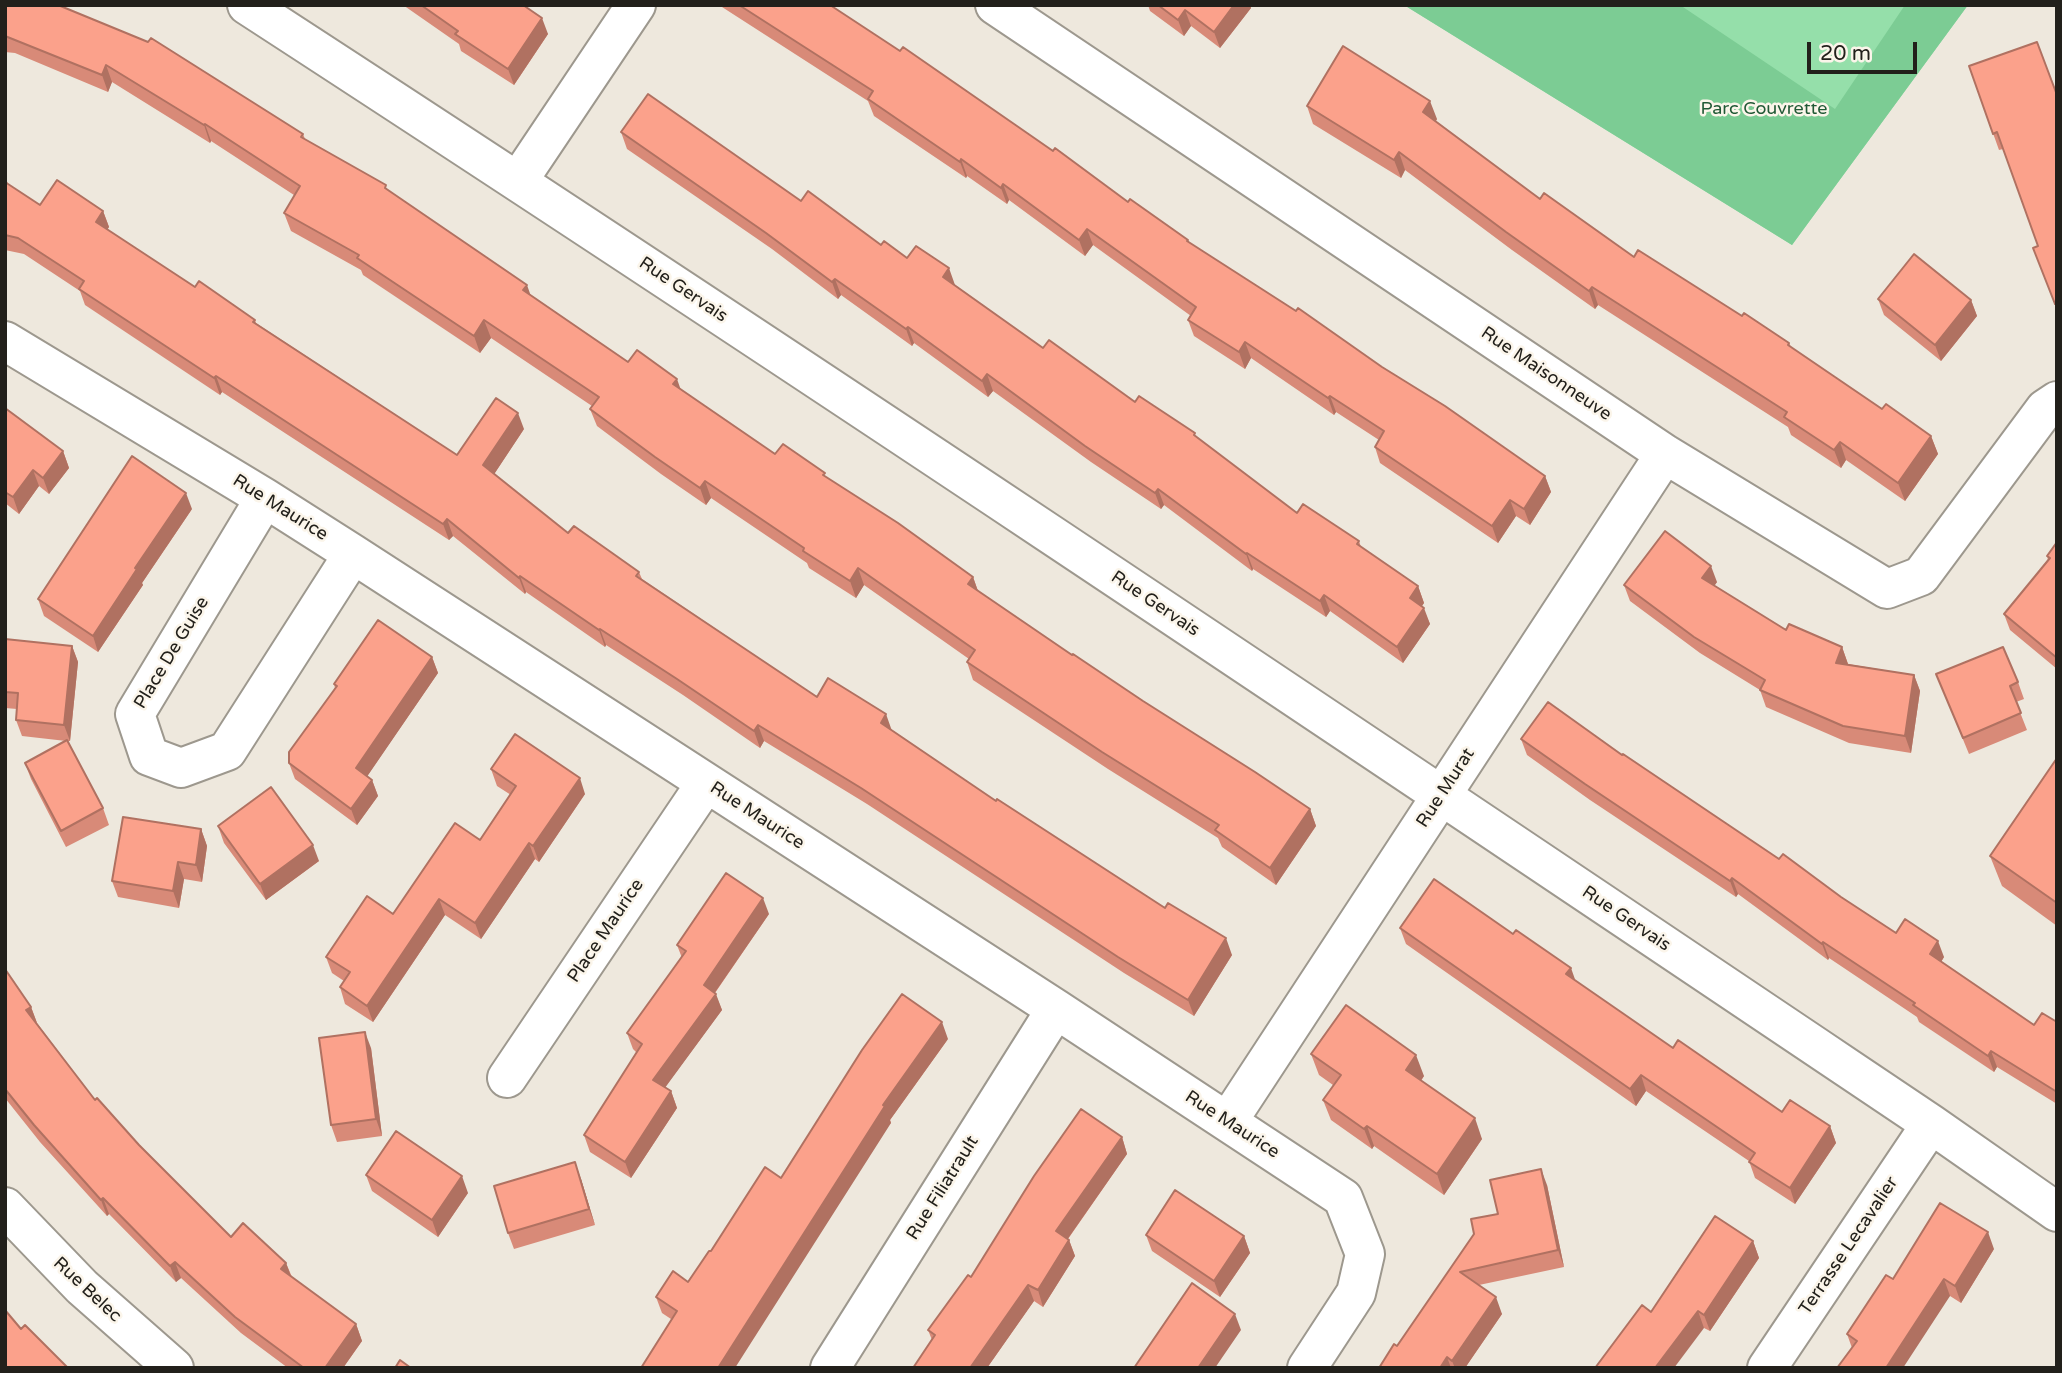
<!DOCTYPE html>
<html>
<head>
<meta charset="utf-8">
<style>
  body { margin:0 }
  #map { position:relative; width:2062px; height:1373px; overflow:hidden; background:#eee8dd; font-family:"Varela Round",sans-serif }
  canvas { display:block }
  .frame { position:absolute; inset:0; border:7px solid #22201b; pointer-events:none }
  .scale { position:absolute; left:1807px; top:42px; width:110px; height:32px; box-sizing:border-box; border:4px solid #22201b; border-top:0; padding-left:9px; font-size:21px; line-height:24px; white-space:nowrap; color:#22201b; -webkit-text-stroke:5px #fbf5ea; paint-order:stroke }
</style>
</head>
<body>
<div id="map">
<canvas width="2062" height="1373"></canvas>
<div class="frame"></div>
<div class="scale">20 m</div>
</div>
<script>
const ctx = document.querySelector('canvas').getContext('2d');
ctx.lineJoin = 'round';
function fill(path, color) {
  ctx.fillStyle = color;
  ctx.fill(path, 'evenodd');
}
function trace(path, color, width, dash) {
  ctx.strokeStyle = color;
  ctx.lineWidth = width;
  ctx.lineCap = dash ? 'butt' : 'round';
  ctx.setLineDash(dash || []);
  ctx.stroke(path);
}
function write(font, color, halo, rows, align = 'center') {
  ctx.font = font + ' "Varela Round",sans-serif';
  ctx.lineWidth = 5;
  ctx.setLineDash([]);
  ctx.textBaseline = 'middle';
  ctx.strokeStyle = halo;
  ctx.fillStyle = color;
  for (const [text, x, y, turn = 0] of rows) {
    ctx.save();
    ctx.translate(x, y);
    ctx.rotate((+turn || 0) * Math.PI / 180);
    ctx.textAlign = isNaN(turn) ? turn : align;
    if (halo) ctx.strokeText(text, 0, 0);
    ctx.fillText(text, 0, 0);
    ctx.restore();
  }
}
fill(new Path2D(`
  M1404 5H1968L1792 245Z`), '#95dfaa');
fill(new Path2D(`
  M1404 5H1680L1835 109 1905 5H1968L1792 245Z`), '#7ccc94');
const minor = new Path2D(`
  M247 5C812 372 1371 748 1931 1124L2057 1212
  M995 5 1665 454 1887 589 1921 576 2045 409 2057 401
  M518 181 636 5
  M5 341 265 498 353 554 1056 1009 1343 1198 1365 1254 1356 1293 1307 1368
  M265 498 135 714 149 756 181 768 227 751 353 554
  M507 1078 706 783
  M1228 1121 1665 454
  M5 1207 82 1287 174 1368
  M830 1368 1056 1009
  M1767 1368 1931 1124`);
trace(minor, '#9d988e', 42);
trace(minor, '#fff', 38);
fill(new Path2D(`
  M5 5 303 134 305 139 388 191 531 295 628 362 680 389 775 454 827 478 973 577 978 591 1072 655 1310 809 1316 826 1276 885 1222 847 1218 838 1108 769 973 680 967 662 969 659 864 585 856 598 809 568 807 563 711 498 706 505 661 474 597 426 590 409 592 406 491 338 480 353 363 275 361 270 291 231 284 213 294 195 211 141 210 143 112 82 108 92 15 53 5 52Z
  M403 5H523L548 34 514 85 461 51 459 44Z
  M721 5H830L1053 151 1189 243 1382 367 1545 476 1551 492 1530 525 1516 516 1498 543 1380 463 1375 447 1379 440 1336 412 1334 415 1251 358 1245 369 1194 336 1188 320 1191 316 1093 245 1085 256 1009 200 1007 204 967 176 966 178 874 116 868 101 722 7Z
  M1148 5H1250L1251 8 1220 48 1191 26 1184 36 1150 11Z
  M1969 66 2057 95V310L2033 248 2038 246 2003 149 1999 150Z
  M1307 106 1437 119 1436 121 1540 199 1634 257 1789 343 1791 347 1882 409 1931 436 1938 454 1905 501 1846 460 1841 468 1791 435 1788 427 1598 305 1595 309 1512 250 1405 170 1401 178 1313 124Z
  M621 132 801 201 955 285 1043 348 1196 437 1297 513 1359 541 1361 547 1418 586 1424 603 1422 606 1430 624 1403 663 1330 611 1326 617 1253 569 1252 571 1164 505 1161 509 1091 462 993 391 988 397 914 343 912 346 841 295 838 299 772 249 627 149Z
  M5 176 8 184 40 205 103 211 109 227 107 229 195 287 255 320 256 323 457 455 524 429 494 474 568 533 639 572 642 579 817 697 892 730 996 801 1232 955 1194 1016 1124 973 867 804 764 741 760 748 683 695 606 645 605 647 526 592 525 594 453 536 449 540 222 392 220 395 85 305 80 291 24 254 5 250Z
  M1878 299 1971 300 1977 316 1941 361 1884 315Z
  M5 408 63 451 69 468 49 494 39 486 19 514 5 503Z
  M192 509 142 583 143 585 98 652 44 616 38 599Z
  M2057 542V669L2010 630 2004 614 2048 560 2047 556Z
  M1717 582 1714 586 1786 630 1842 647 1848 664 1914 675 1920 691 1911 753 1849 743 1766 707 1760 690 1700 653 1630 601 1624 585Z
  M5 639 72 646 78 662 70 741H68L103 808 109 825 66 847 31 779 25 763 66 741 22 736 16 720 17 709 5 708Z
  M432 657 438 673 367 776 372 780 378 796 357 825 295 779 289 763 335 688 334 684Z
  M1936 674 2018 682 2024 699 2016 702 2027 730 1969 754Z
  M1521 739 1622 755 1779 859 1841 897 1896 933 1944 957 1941 962 2034 1025 2057 1022V1104L1997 1067 1994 1072 1919 1022 1917 1017 1829 958 1828 960 1738 894 1736 897 1590 800 1527 755Z
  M2057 758V926L2002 886 1990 856Z
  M491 769 585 794 539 862 535 859 481 939 445 915 373 1022 345 1004 340 987 344 981 332 973 326 957 393 914 480 840 511 795 497 786Z
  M218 826 319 861 266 900 224 843Z
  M201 829 207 846 202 882 184 879 179 908 118 897 112 881Z
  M769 914 715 993 722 1010 665 1087 671 1091 677 1108 631 1178 590 1152 584 1135 637 1053 633 1049 627 1033 682 958 677 945Z
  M1400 928 1575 981 1673 1048 1782 1112 1830 1126 1836 1143 1795 1204 1755 1178 1749 1161 1646 1091 1636 1106 1406 944Z
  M5 969 31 1007 37 1023 95 1100 231 1237 286 1263 292 1277 356 1324 362 1341 343 1368H288L241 1333 181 1278 176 1282 109 1214 107 1216 40 1142 5 1098Z
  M948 1039 890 1120 891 1123 671 1319 662 1313 656 1297 688 1282 711 1251 781 1178Z
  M371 1048 382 1136 337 1142 331 1125Z
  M1311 1054 1424 1076 1421 1081 1482 1139 1444 1195 1374 1146 1372 1149 1331 1120 1323 1100 1333 1085 1319 1075Z
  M1122 1137 1127 1154 1068 1239 1069 1240 1075 1256 1043 1307 1034 1301 987 1368H913L932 1340 928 1330Z
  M366 1175 468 1193 438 1237 372 1191Z
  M581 1179 595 1225 514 1249 508 1233Z
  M1547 1185 1564 1267 1479 1285 1502 1314 1465 1368H1379L1397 1346 1498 1214Z
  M1146 1235 1244 1236 1250 1253 1220 1297 1152 1251Z
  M1753 1241 1759 1258 1710 1331 1704 1328 1651 1312Z
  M1994 1249 1961 1303 1950 1296 1852 1348 1847 1334 1893 1279Z`), '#d88a78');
fill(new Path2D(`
  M1234 5H1250L1251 8 1220 48 1214 32Z
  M1185 10 1191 26 1184 36 1178 20Z
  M542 18 548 34 514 85 508 69Z
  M106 65 112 82 108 92 102 75Z
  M1430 101 1437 119 1430 130 1423 112Z
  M205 124 211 141 210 143 204 125Z
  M1399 152 1405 170 1401 178 1394 160Z
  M961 159 967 176 966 178 960 162Z
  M1003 184 1009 200 1007 204 1001 188Z
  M103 211 109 227 102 238 96 222Z
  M1087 229 1093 245 1085 256 1079 240Z
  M949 268 955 285 949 293 943 277Z
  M835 279 841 295 838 299 832 282Z
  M527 285 533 302 523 290Z
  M1592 287 1598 305 1595 309 1589 291Z
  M1971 300 1977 316 1941 361 1935 345Z
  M484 320 491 338 480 353 474 336Z
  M908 327 914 343 912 346 906 329Z
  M1245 342 1251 358 1245 369 1239 352Z
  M987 374 993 391 988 397 982 381Z
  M216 376 222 392 220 395 214 378Z
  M677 379 683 396 673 384Z
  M1330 396 1336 412 1334 415 1328 398Z
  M518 413 524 429 489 482 483 465Z
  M1931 436 1938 454 1905 501 1898 483Z
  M1840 442 1846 460 1841 468 1834 450Z
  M63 451 69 468 49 494 43 478Z
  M33 470 39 486 19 514 13 497Z
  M1545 476 1551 492 1530 525 1524 509Z
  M705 481 711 498 706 505 700 488Z
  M1158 489 1164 505 1161 509 1155 493Z
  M186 493 192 509 142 583 143 585 98 652 93 636 135 568Z
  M1510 500 1516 516 1498 543 1492 526Z
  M447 519 453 536 449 540 443 524Z
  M1247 553 1253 569 1252 571 1246 554Z
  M1711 566 1717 582 1708 595 1702 578Z
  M858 568 864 585 856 598 850 581Z
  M520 576 526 592 525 594 519 578Z
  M973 577 979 594 968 584Z
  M1418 586 1424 603 1416 614 1410 598Z
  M1324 595 1330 611 1326 617 1320 601Z
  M1424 608 1430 624 1403 663 1397 647Z
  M600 629 606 645 605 647 599 630Z
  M72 646 78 662 70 741 64 725Z
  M1842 647 1848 664 1842 679 1836 663Z
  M432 657 438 673 362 784 356 768Z
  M1914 675 1920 691 1911 753 1905 736Z
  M886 714 892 731 881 723Z
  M758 725 764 741 760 748 754 731Z
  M580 778 585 794 539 862 533 846Z
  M372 780 378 796 357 825 351 809Z
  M1310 809 1316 826 1276 885 1270 868Z
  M201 829 207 846 202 882 196 865Z
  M529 843 535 859 481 939 475 923Z
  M313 845 319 861 266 900 260 884Z
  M178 862 184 879 179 908 173 891Z
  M1732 878 1738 894 1736 897 1730 881Z
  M763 898 769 914 709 1001 704 985Z
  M439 899 445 915 373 1022 367 1006Z
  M1226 938 1232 955 1194 1016 1188 1000Z
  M1938 941 1944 957 1936 970 1930 954Z
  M1823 942 1829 958 1828 960 1822 944Z
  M1571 968 1577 985 1566 974Z
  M716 994 722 1010 659 1096 653 1080Z
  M31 1007 37 1023 26 1010Z
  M942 1022 948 1039 890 1120 891 1123 735 1368H718L883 1105Z
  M365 1032 371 1048 382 1136 376 1119Z
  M1991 1051 1997 1067 1994 1072 1988 1056Z
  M1416 1055 1424 1076 1413 1091 1406 1070Z
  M1641 1075 1646 1091 1636 1106 1630 1089Z
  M671 1091 677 1108 631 1178 625 1162Z
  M1475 1118 1482 1139 1444 1195 1437 1174Z
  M1367 1126 1374 1146 1372 1149 1364 1129Z
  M1830 1126 1836 1143 1795 1204 1790 1188Z
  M1122 1137 1127 1154 1062 1247 1056 1231Z
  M575 1162 581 1179 595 1225 589 1209Z
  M1541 1169 1547 1185 1564 1267 1558 1250Z
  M462 1176 468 1193 438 1237 432 1220Z
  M103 1198 109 1214 107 1216 101 1200Z
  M1988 1232 1994 1249 1961 1303 1955 1286Z
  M1244 1236 1250 1253 1220 1297 1214 1281Z
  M1069 1240 1075 1256 1043 1307 1038 1290Z
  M1753 1241 1759 1258 1710 1331 1704 1315Z
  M175 1262 181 1278 176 1282 170 1266Z
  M286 1263 292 1279 281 1269Z
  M1944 1279 1950 1296 1903 1368H1886Z
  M1028 1285 1034 1301 987 1368H970Z
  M1496 1297 1502 1314 1465 1368H1455L1452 1361Z
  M1698 1311 1704 1328 1674 1368H1655Z
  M1235 1314 1241 1330 1215 1368H1198Z
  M356 1324 362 1341 343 1368H325Z
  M1447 1357 1451 1368H1440Z`), '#b07161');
const building = new Path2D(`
  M5 5H58L148 42 151 38 303 134 301 137 386 185 385 188 527 285 523 290 628 362 637 350 677 379 673 384 775 454 783 444 825 473 823 475 898 523 973 577 968 584 1072 655 1073 654 1143 701 1255 772 1310 809 1270 868 1215 830 1219 825 1102 752 967 662 975 650 858 568 850 581 803 551 804 548 705 481 700 488 655 457 590 409 599 397 484 320 474 336 357 258 359 255 284 213 300 186 205 124 204 125 106 65 102 75 5 36Z
  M421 5H523L542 18 508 69 455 34 458 31Z
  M739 5H830L900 51 903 47 1053 151 1055 148 1128 202 1130 199 1188 240 1187 241 1296 311 1298 308 1382 367 1445 406 1545 476 1524 509 1510 500 1492 526 1375 447 1384 431 1330 396 1328 398 1245 342 1239 352 1188 320 1196 307 1087 229 1079 240 1003 184 1001 188 961 159 960 162 868 99 873 91Z
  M1158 5H1234L1214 32 1185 10 1178 20Z
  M2037 42 2057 95V303L2055 304 2033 248 2038 246 1997 132 1993 134 1969 66Z
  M1343 46 1430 101 1423 112 1540 199 1544 193 1634 257 1638 250 1742 316 1744 313 1789 343 1788 345 1882 409 1886 404 1931 436 1898 483 1840 442 1834 450 1784 417 1787 412 1592 287 1589 291 1506 232 1399 152 1394 160 1307 106Z
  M648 94 801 201 808 191 881 245 884 241 907 258 916 246 949 268 943 277 1043 348 1049 340 1135 402 1139 396 1195 433 1194 435 1297 513 1303 504 1359 541 1357 544 1418 586 1410 598 1424 608 1397 647 1324 595 1320 601 1247 553 1246 554 1158 489 1155 493 1085 446 987 374 982 381 908 327 906 329 835 279 832 282 766 233 621 132Z
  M57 180 103 211 96 222 195 287 199 281 255 320 253 322 457 455 496 398 518 413 483 465 568 533 574 526 639 572 636 576 817 697 828 678 886 714 881 723 996 801 997 799 1165 908 1168 903 1226 938 1188 1000 1118 957 861 788 758 725 754 731 677 679 600 629 599 630 520 576 519 578 447 519 443 524 216 376 214 378 79 289 84 281 18 238 5 235V182L40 205Z
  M1914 254 1971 300 1935 345 1878 299Z
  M5 408 63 451 43 478 33 470 13 497 5 492Z
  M132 456 186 493 135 568 137 569 93 636 38 599Z
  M1665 531 1711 566 1702 578 1786 630 1789 624 1842 647 1836 663 1914 675 1905 736 1843 726 1760 690 1765 680 1694 637 1624 585Z
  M2057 542V658L2004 614 2050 558 2047 556Z
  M378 620 432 657 356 768 372 780 351 809 289 763V752L337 686 334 684Z
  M5 639 72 646 64 725 16 720 18 693 5 692Z
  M2003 647 2018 682 2010 686 2021 713 1963 738 1936 674Z
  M1548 702 1622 755 1623 754 1779 859 1783 854 1841 897 1896 933 1905 919 1938 941 1930 954 2034 1025 2042 1013 2057 1022V1092L1991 1051 1988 1056 1913 1005 1915 1003 1823 942 1822 944 1732 878 1730 881 1585 784 1521 739Z
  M515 734 580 778 533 846 529 843 475 923 439 899 367 1006 340 987 350 972 326 957 367 896 393 914 455 823 480 840 516 786 491 769Z
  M67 740 103 808 61 831 25 763Z
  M2057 758V903L1990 856Z
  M271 787 313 845 260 884 218 826Z
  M123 817 201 829 196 865 178 862 173 891 112 881Z
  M726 873 763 898 704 985 716 994 653 1080 671 1091 625 1162 584 1135 642 1044 627 1033 686 951 677 945Z
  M1434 879 1513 934 1516 930 1571 968 1566 974 1673 1048 1678 1040 1782 1112 1790 1100 1830 1126 1790 1188 1749 1162 1755 1153 1641 1075 1630 1089 1400 928Z
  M5 969 31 1007 26 1010 95 1100 97 1098 139 1145 231 1237 243 1223 286 1263 281 1269 356 1324 325 1368H304L235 1317 175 1262 170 1266 103 1198 101 1200 34 1125 5 1089Z
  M902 994 942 1022 883 1105 885 1106 718 1368H641L677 1311 656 1297 673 1271 688 1282 709 1251H711L765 1167 781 1178 862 1050Z
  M1346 1005 1416 1055 1406 1070 1475 1118 1437 1174 1367 1126 1364 1129 1323 1100 1341 1075 1311 1054Z
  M365 1032 376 1119 331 1125 319 1038Z
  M1081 1109 1122 1137 1056 1231 1069 1240 1038 1290 1028 1285 970 1368H913L935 1335 928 1330 968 1275 971 1277 1034 1176Z
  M396 1131 462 1176 432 1220 366 1175Z
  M575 1162 589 1209 508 1233 494 1186Z
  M1541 1169 1558 1250 1460 1272 1496 1297 1452 1361 1447 1357 1440 1368H1379L1394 1344 1397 1346 1474 1234 1471 1219 1498 1214 1490 1180Z
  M1175 1190 1244 1236 1214 1281 1146 1235Z
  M1940 1203 1988 1232 1955 1286 1944 1279 1886 1368H1837L1857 1341 1847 1334 1886 1275 1893 1279Z
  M1715 1216 1753 1241 1704 1315 1698 1311 1655 1368H1595L1642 1305 1651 1312Z
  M1192 1283 1235 1314 1198 1368H1134Z
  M5 1310 21 1329 25 1325 68 1368H5Z
  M400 1360 411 1368H395Z`);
fill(building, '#fba18b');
trace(building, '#b07161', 2);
write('18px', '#205935', '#fbf5ea', [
  ["Parc Couvrette",1764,109]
]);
write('18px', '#22201b', '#fbf5ea', [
  ["Rue Gervais",683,290,34],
  ["Rue Maisonneuve",1546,374,34],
  ["Rue Maurice",280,508,32],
  ["Rue Gervais",1155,604,34],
  ["Place De Guise",172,653,-59],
  ["Rue Murat",1446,788,-57],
  ["Rue Maurice",757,816,33],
  ["Rue Gervais",1626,919,34],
  ["Place Maurice",606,931,-56],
  ["Rue Maurice",1232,1125,33],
  ["Rue Filiatrault",943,1188,-58],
  ["Terrasse Lecavalier",1849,1246,-56],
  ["Rue Belec",87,1290,43]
]);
</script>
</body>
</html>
